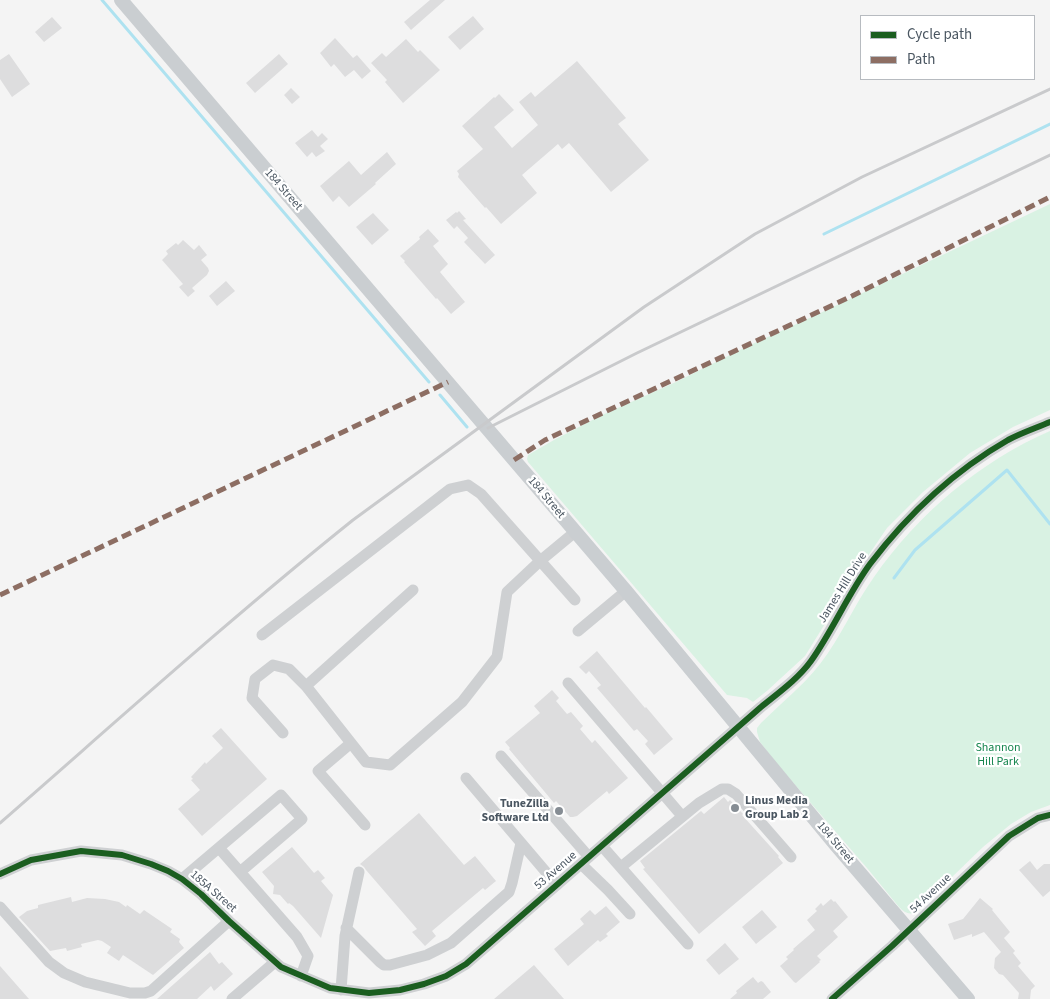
<!DOCTYPE html>
<html>
<head>
<meta charset="utf-8">
<style>
  body { margin:0 }
  #map { position:relative; width:1050px; height:999px; overflow:hidden; background:#f4f4f4; font-family:"Source Sans 3",sans-serif }
  canvas { display:block }
  .legend { position:absolute; left:860px; top:15px; width:175px; height:65px; box-sizing:border-box; background:#fff; border:1px solid #b7bbc0; margin:0; padding:6px 9px; list-style:none; font-size:15px; color:#4a5661 }
  .legend li { display:flex; align-items:center; gap:10px; height:25px }
  .legend b { width:25px; border:1px solid #b7bbc0 }
</style>
</head>
<body>
<div id="map">
<canvas width="1050" height="999"></canvas>
<ul class="legend">
<li><b style="height:6px;background:#1b5e20"></b>Cycle path</li>
<li><b style="height:6px;background:#8d6e63"></b>Path</li>
</ul>
</div>
<script>
const ctx = document.querySelector('canvas').getContext('2d');
ctx.lineJoin = 'round';
function fill(path, color) {
  ctx.fillStyle = color;
  ctx.fill(path, 'evenodd');
}
function trace(path, color, width, dash) {
  ctx.strokeStyle = color;
  ctx.lineWidth = width;
  ctx.lineCap = dash ? 'butt' : 'round';
  ctx.setLineDash(dash || []);
  ctx.stroke(path);
}
function write(font, color, halo, rows, align = 'center') {
  ctx.font = font + ' "Source Sans 3",sans-serif';
  ctx.lineWidth = 4.5;
  ctx.setLineDash([]);
  ctx.textBaseline = 'middle';
  ctx.strokeStyle = halo;
  ctx.fillStyle = color;
  for (const [text, x, y, turn = 0] of rows) {
    ctx.save();
    ctx.translate(x, y);
    ctx.rotate((+turn || 0) * Math.PI / 180);
    ctx.textAlign = isNaN(turn) ? turn : align;
    if (halo) ctx.strokeText(text, 0, 0);
    ctx.fillText(text, 0, 0);
    ctx.restore();
  }
}
fill(new Path2D(`
  M1050 204V410L1013 427 970 453 923 492 887 528 857 572 805 656 768 690 753 702 747 698 727 695 528 462 527 459 528 455 554 440 602 415 676 382 746 347 816 315Z
  M1050 431V805L1031 812 1011 824 983 847 917 911C910 916 905 913 899 907L867 868 777 764 760 742 757 732V728L761 723C781 703 803 686 820 664 841 637 854 605 874 577 918 514 979 462 1050 431Z`), '#d9f2e3');
trace(new Path2D(`
  M102 0 429 382
  M824 234 1050 124
  M440 395 467 427
  M894 578 915 550 1007 470 1050 524`), '#aee2f0', 3);
fill(new Path2D(`
  M430 0H445L411 30 404 22Z
  M473 16 484 29 460 50 448 37Z
  M52 17 62 28 44 42 35 32Z
  M335 38 353 58 357 55 371 71 362 79 354 70 345 77 334 64 331 67 320 53Z
  M406 39 418 52 420 50 440 70 403 103 385 82 387 80 371 63 382 53 386 57Z
  M9 54 30 84 12 97 0 79V60Z
  M279 54 288 64 255 93 246 83Z
  M577 61 626 118 618 124 649 160 611 192 569 143 562 149 558 144 522 175 537 193 501 224 486 207 485 208 458 177 459 174 457 171 483 149 462 126 494 97 495 98 499 94 514 110 494 127 512 148 538 125 519 102 531 92 535 97Z
  M291 88 300 97 292 104 284 95Z
  M312 130 318 137 322 133 328 139 320 146 325 151 316 157 312 152 307 157 295 143Z
  M387 152 396 164 375 183 376 184 349 207 339 196 333 202 320 186 349 161 361 175Z
  M459 211 466 219 463 220 495 255 485 264 464 242 468 238 457 226 454 229 446 220 456 212 457 213Z
  M373 213 389 230 372 245 356 227Z
  M428 229 439 241 433 246 448 264 440 272 465 302 451 314 437 298 436 299 404 262 405 261 400 256 420 239 419 237Z
  M183 240 194 250 199 245 207 255 201 260 208 268 209 271 207 275 192 288 195 291 188 297 179 287 183 284 162 260 168 254 166 251 176 243 178 245Z
  M226 281 235 291 217 306 209 296Z
  M597 651 645 708 646 707 673 739 654 755 645 744 648 741 637 729 634 731 597 688 601 685 589 671 586 674 579 667Z
  M552 690 559 698 556 701 567 714 571 712 583 726 580 729 592 743 595 740 628 778 609 794 607 791 577 816 573 817H570L556 801 554 803 509 749 510 748 505 742 540 713 534 706Z
  M221 728 267 779 202 836 178 809 200 790 191 780 193 779 191 777 205 762 206 764 223 748 212 736Z
  M724 797 728 802 730 800 743 814 742 815 779 856 778 857 783 863 699 934 643 869 645 868 640 861 701 811 704 814Z
  M419 813 464 865 475 856 496 881 485 890 483 888 432 931 436 936 425 946 412 932 417 929 366 870 364 867 360 864Z
  M292 847 314 873 318 870 325 878 321 881 333 895 321 938 293 906 289 903 288 904 280 895 273 894 274 886 262 872Z
  M1030 861 1037 870 1044 864H1050V891L1043 897 1019 870Z
  M71 897 72 902 87 898 105 899 119 902 126 907 127 905 140 914 144 910 172 929 170 932 180 939 179 942 184 948 153 975 123 955 119 961 107 953 111 947 102 941 98 940 81 944 82 947 67 951 66 948 50 951 19 917 27 911 38 908V905Z
  M980 898 993 909 992 910 1010 932 1004 938 1015 951 1013 953 1021 963 1018 966 1035 986 1031 990 1030 999H1018L1019 993 1003 975 999 974 994 968 995 958 1001 952 984 932 972 937V934L954 940 948 924 963 919Z
  M831 899 834 902 835 901 848 917 833 931 838 937 817 956 821 960 819 961 820 962 796 983 794 982 780 966 788 959 786 957 794 950 793 949 815 930 807 920 817 911 815 909 821 903 823 906Z
  M606 906 620 922 606 934 608 936 600 942 598 940 568 966 554 949 584 924 580 919 590 910 595 915Z
  M762 910 777 927 756 944 742 927Z
  M725 943 739 959 719 975 706 960Z
  M210 952 219 964 222 962 233 974 214 991 211 986 197 999H157Z
  M534 965 564 999H494Z
  M0 966 29 999H0Z
  M753 977 758 983 761 981 763 982 771 992 763 999H730L737 993 736 991Z`), '#ddddde');
trace(new Path2D(`
  M413 590 306 686 366 762 390 765 462 702 497 657 507 592 540 561 575 532
  M578 631 626 591
  M262 635 450 489 468 485 481 494 575 600
  M568 683 682 816
  M283 733 252 698 255 679 273 665 289 669 306 686
  M351 743 318 771 365 825
  M501 756 589 857
  M466 778 557 885
  M602 846 688 944
  M219 848 297 937 308 956 301 976
  M581 864 608 890 630 914
  M621 867 699 803 722 789H728L736 794 791 857
  M0 874 31 860 81 851 122 855 151 864 168 871 182 879 201 894 229 921 281 967 330 988 369 993 400 990 424 984 446 976 466 964 761 707C778 693 798 679 811 661 833 630 848 594 870 564 908 514 954 471 1008 440 1021 433 1036 428 1050 422
  M182 879 281 795 302 819 240 872
  M0 907 49 962 64 973 85 982 130 993H145L151 991 229 921
  M346 928 380 962 384 965H390L427 955 451 943 509 892 512 883 521 843
  M341 990 345 936 359 872
  M232 999 275 962
  M832 999 892 946 1009 836 1038 818 1050 815`), '#ced0d2', 11);
trace(new Path2D(`
  M121 0 626 591 835 844 968 999`), '#caced1', 14);
trace(new Path2D(`
  M488 428 637 353 1050 155
  M0 823C117 721 232 617 353 520L644 307 755 234 862 177 1050 89`), '#c9cacc', 3);
trace(new Path2D(`
  M514 460 545 440 852 296 1050 197
  M0 595 448 382`), '#8d6e63', 5, [10, 5]);
trace(new Path2D(`
  M0 874 31 860 81 851 122 855 151 864 168 871 182 879 201 894 229 921 281 967 330 988 369 993 400 990 424 984 446 976 466 964 761 707C778 693 798 679 811 661 833 630 848 594 870 564 908 514 954 471 1008 440 1021 433 1036 428 1050 422
  M832 999 892 946 1009 836 1038 818 1050 815`), '#1b5e20', 6);
for (const [x, y, r, color] of [
  [735,808,5,"#868d94"],
  [559,811,5,"#868d94"]
]) {
  const dot = new Path2D();
  dot.arc(x, y, r, 0, 2 * Math.PI);
  ctx.fillStyle = color;
  ctx.fill(dot);
  trace(dot, '#fff', 2);
}
write('12px', '#4a5661', '#fff', [
  ["184 Street",283,190,49],
  ["184 Street",546,498,50],
  ["James Hill Drive",843,588,-58],
  ["184 Street",835,843,50],
  ["53 Avenue",556,871,-41],
  ["185A Street",213,892,41],
  ["54 Avenue",931,894,-43]
]);
write('12px', '#17864f', '#fff', [
  ["Shannon",998,748],
  ["Hill Park",998,762]
]);
write('bold 12px', '#4a5661', '#fff', [
  ["Linus Media",745,801],
  ["Group Lab 2",745,815],
  ["TuneZilla",549,804,"right"],
  ["Software Ltd",549,818,"right"]
], 'left');
</script>
</body>
</html>
